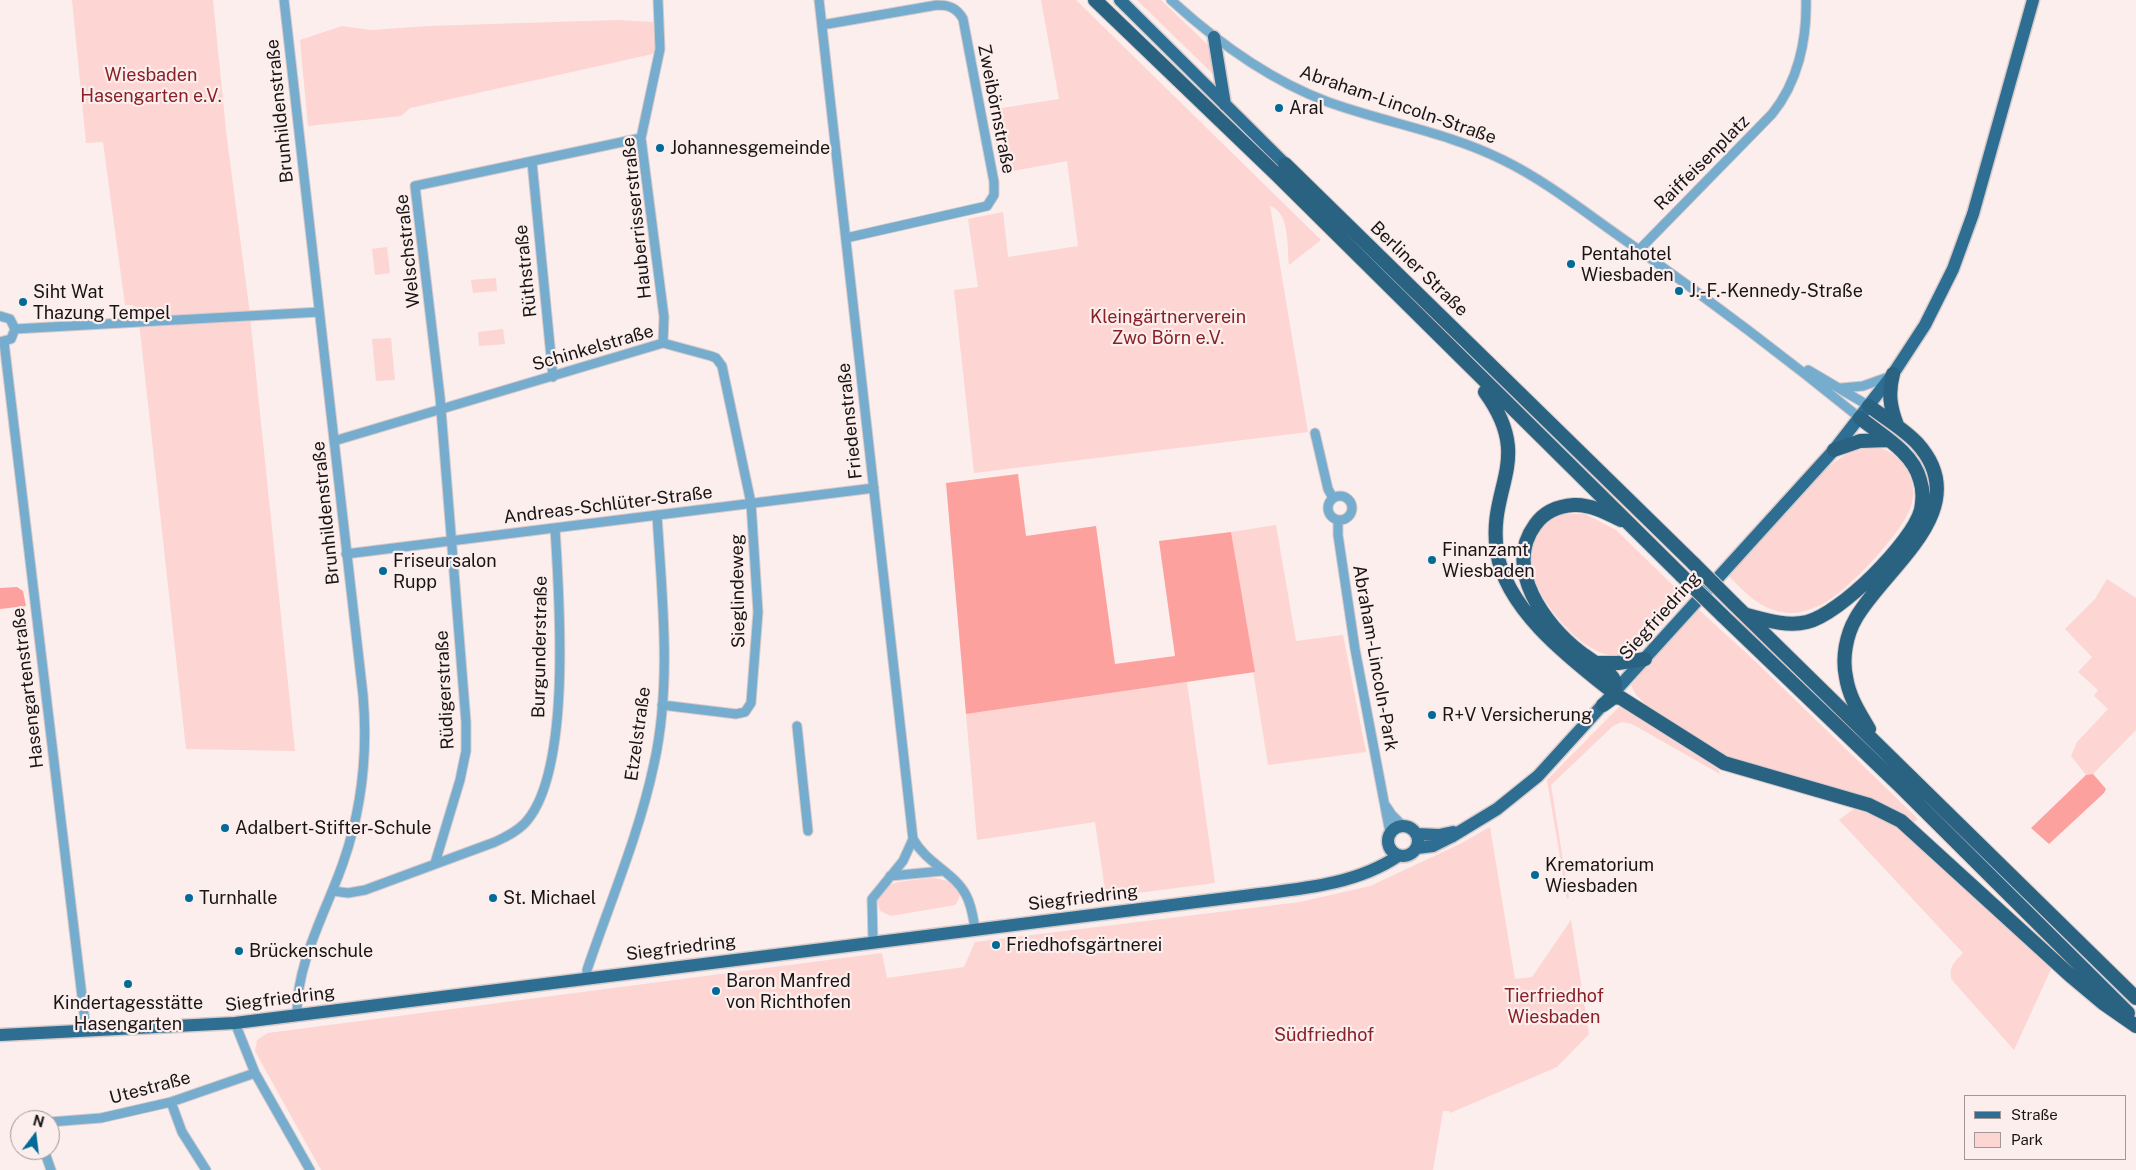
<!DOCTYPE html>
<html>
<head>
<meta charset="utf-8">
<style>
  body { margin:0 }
  #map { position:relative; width:2136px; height:1170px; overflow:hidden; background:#fbeeed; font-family:"Public Sans",sans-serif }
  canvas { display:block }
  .legend { position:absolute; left:1964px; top:1095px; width:162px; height:65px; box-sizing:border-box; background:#fbeeed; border:1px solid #a19797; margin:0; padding:6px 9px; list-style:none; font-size:15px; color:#191515 }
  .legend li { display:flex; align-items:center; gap:10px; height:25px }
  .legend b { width:25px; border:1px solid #a19797 }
  .north { position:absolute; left:10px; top:1110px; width:50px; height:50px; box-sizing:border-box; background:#fbeeed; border:1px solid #a19797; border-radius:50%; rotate:15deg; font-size:14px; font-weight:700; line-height:20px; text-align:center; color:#191515 }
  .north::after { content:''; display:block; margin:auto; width:18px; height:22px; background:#006b98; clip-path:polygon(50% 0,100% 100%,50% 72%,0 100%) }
</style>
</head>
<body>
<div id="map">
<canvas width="2136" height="1170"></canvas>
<ul class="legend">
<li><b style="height:6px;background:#2d6e92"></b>Straße</li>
<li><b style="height:14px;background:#fdd5d2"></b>Park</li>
</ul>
<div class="north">N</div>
</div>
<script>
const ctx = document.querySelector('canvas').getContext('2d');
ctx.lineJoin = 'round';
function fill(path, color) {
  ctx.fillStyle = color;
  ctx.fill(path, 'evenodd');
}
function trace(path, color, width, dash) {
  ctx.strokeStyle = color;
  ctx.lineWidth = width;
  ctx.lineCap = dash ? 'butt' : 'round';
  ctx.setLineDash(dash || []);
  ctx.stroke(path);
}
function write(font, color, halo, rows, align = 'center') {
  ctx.font = font + ' "Public Sans",sans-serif';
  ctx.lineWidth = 4.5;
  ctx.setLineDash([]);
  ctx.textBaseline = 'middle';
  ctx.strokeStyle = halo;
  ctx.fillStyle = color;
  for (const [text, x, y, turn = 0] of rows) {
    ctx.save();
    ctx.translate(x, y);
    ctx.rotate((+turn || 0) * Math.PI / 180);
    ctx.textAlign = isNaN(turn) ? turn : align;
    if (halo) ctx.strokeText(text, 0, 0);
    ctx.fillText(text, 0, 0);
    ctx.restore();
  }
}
fill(new Path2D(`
  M72 0H213L226 131 249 307 295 751 186 749 138 313H134L133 305H125L103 142 86 143Z
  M1041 0H1076L1321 240 1289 265C1287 247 1290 212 1270 206L1308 432 974 473 954 290 978 287 968 219 1003 212 1008 257 1078 246 1067 161 1002 173 989 110 1059 99Z
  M1137 0H1161L1208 45 1217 78Z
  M619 20 653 22 657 53 410 108 401 116 308 126 300 40 342 26 371 30 428 26Z
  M387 247 390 273 375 275 372 249Z
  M496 278 497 291 473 293 471 280Z
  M503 329 505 344 479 346 478 332Z
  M391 338 395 380 376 381 372 339Z
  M1874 446C1901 452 1920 478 1911 506 1902 533 1851 587 1826 602 1816 608 1802 613 1790 613 1762 612 1744 592 1727 574L1824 470 1850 451Z
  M1560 514H1585L1616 530 1686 598C1669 616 1648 646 1624 654 1589 666 1537 600 1531 570 1528 557 1532 537 1541 527 1546 521 1554 518 1560 514Z
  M1276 525 1296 641 1343 635 1366 752 1268 765 1231 532Z
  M2107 579 2136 598V730L2093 774 2086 775 2071 756 2077 742 2108 709 2094 696 2098 690 2078 672 2092 657 2065 629 2095 599Z
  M1697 608 1756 662 1918 819 1913 823 1727 757 1659 717 1636 695 1631 685Z
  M1187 682 1215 883 1106 897 1095 822 977 840 966 714Z
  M1620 706 1718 769 1720 774 1632 724 1622 722 1613 726 1551 785 1569 898 1567 899 1547 780Z
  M1859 805 1906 828 2052 967 2014 1050 1952 980C1948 967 1954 963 1963 953L1839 820Z
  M1490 827 1515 979 1532 977 1571 920 1589 1034 1557 1067 1450 1113 1449 1111H1443L1433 1170H321L255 1051 257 1040 268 1033 882 953 887 978 964 967 975 942 1300 902 1370 886 1460 844Z
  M929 878C944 878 971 885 955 905L891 916 880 911 877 900 884 887 898 882Z`), '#fdd5d2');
fill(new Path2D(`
  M1018 474 1026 536 1096 526 1115 664 1175 656 1159 541 1231 532 1255 672 966 714 946 483Z
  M17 587 23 591 26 606 0 609V588Z
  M2093 774 2106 789 2104 793 2049 844 2031 828 2086 775Z`), '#fda19e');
const minor = new Path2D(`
  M284 0 363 695C368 753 362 809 343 863 326 912 296 963 297 1015
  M658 0 660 49 641 138 664 317 663 343
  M819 0 913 839C927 864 954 872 966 895 972 906 973 917 975 929
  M1171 0C1218 43 1269 80 1328 102 1386 123 1447 132 1503 160 1548 182 1587 214 1629 243 1708 299 1785 357 1860 418
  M822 25 937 5C949 5 957 8 963 19L994 182V195L987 206 846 238
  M532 162 553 377
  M1639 250 1772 114C1798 82 1807 40 1806 0
  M0 316 10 319 15 329 11 339 0 342
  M15 329 319 312
  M4 342 86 1030
  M1808 370 1869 406
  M1841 388 1863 386 1891 376
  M1315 433 1328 489 1333 498
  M334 441 663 343 711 356 716 358 722 366 751 503 758 612 751 703 745 712 736 714 662 705
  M1328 508a12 12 0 1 1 24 0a12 12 0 1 1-24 0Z
  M1338 521V535L1355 649 1390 833
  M346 554 874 488
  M797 726 808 831
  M1386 806 1392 815 1403 826
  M435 863 460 780 466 751V722L440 397 415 186 641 138
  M890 876 942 871
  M333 891 348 893 365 890 495 842C506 837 516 832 524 824 573 774 559 595 555 528
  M873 942 872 899 903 861 913 839
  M587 978V970C610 902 639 835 654 764 672 683 662 597 657 515
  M235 1023 255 1073 310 1170
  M171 1102 182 1132 206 1170
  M50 1122 101 1118 171 1102 255 1073
  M44 1150 51 1170`);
const primary = new Path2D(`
  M1120 0 1285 164
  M1214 37 1225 105
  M1388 841a15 15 0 1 1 30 0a15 15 0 1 1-30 0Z
  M1416 834 1439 835 1453 832
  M1417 848 1433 846 1451 837 1497 809 1538 776 1834 450 1893 374 1925 325 1953 269 1973 214 2033 0
  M0 1035 235 1023 1244 896C1296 889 1354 886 1398 856`);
const trunk = new Path2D(`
  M1095 0 1276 174 1682 576
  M1285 164 1694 564
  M1893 374C1888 393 1890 407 1897 425
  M1485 392C1535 461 1487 486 1497 552 1506 610 1571 659 1614 693 1615 688 1616 683 1613 678 1605 667 1591 661 1580 652 1545 625 1503 569 1535 525 1544 512 1558 506 1574 505 1590 504 1607 513 1621 520
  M1834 450 1860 441 1888 440
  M1733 603 2136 998
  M1722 615 1900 786 2128 1013
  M1747 615C1766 620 1787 627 1807 622 1840 614 1912 543 1921 510 1923 500 1923 489 1920 480 1913 452 1881 435 1860 418
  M1595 663H1618L1645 659
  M1603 705 1614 697 1621 698 1724 763 1869 805 1901 821 2072 977 2103 1003 2136 1026
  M1869 729C1859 712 1849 697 1846 677 1842 658 1846 635 1856 618 1885 567 1977 509 1917 443 1904 429 1885 418 1869 406`);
trace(minor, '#d7cbca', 11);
trace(primary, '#d7cbca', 15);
trace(trunk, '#d7cbca', 16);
trace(minor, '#76adcf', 9);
trace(primary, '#2d6e92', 12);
trace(trunk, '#2a6282', 14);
const trunkBridge = new Path2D(`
  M1694 564 1733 603
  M1682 576 1722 615`);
trace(trunkBridge, '#d7cbca', 16, []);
trace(trunkBridge, '#2a6282', 14);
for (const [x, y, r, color] of [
  [1279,108,5,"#006b98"],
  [660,148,5,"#006b98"],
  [1571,264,5,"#006b98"],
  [1679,291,5,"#006b98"],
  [23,302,5,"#006b98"],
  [1432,560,5,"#006b98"],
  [383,571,5,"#006b98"],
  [1432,715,5,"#006b98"],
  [225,828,5,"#006b98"],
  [1535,875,5,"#006b98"],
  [189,898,5,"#006b98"],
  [493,898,5,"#006b98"],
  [996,945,5,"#006b98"],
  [239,951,5,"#006b98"],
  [128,984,5,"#006b98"],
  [716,991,5,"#006b98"]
]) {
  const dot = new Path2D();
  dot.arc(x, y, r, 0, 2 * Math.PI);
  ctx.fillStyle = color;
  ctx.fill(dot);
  trace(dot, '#fbeeed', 2);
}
write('18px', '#892027', '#fbeeed', [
  ["Wiesbaden",151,75],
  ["Hasengarten e.V.",151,96],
  ["Kleingärtnerverein",1168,317],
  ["Zwo Börn e.V.",1168,338],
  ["Tierfriedhof",1554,996],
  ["Wiesbaden",1554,1017],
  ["Südfriedhof",1324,1035]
]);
write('18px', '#191515', '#fbeeed', [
  ["Abraham-Lincoln-Straße",1398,105,19],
  ["Zweibörnstraße",996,109,79],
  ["Brunhildenstraße",280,111,-96],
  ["Raiffeisenplatz",1702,163,-45],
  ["Hauberrisserstraße",637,218,-96],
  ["Welschstraße",408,251,-96],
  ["Berliner Straße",1419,269,44],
  ["Rüthstraße",526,271,-96],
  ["Schinkelstraße",593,348,-16],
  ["Friedenstraße",850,421,-96],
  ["Andreas-Schlüter-Straße",608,505,-7],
  ["Brunhildenstraße",326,513,-96],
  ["Sieglindeweg",738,591,-91],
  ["Siegfriedring",1660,616,-48],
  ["Burgunderstraße",540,647,-89],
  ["Abraham-Lincoln-Park",1375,658,80],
  ["Hasengartenstraße",28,688,-97],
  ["Rüdigerstraße",445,690,-93],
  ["Etzelstraße",638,734,-82],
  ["Siegfriedring",1083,898,-7],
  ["Siegfriedring",681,948,-7],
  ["Siegfriedring",280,999,-7],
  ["Utestraße",150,1088,-15]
]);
write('18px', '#191515', '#fbeeed', [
  ["Aral",1289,108],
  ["Johannesgemeinde",670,148],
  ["Pentahotel",1581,254],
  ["Wiesbaden",1581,275],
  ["J.-F.-Kennedy-Straße",1689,291],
  ["Siht Wat",33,292],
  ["Thazung Tempel",33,313],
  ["Finanzamt",1442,550],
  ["Wiesbaden",1442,571],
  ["Friseursalon",393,561],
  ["Rupp",393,582],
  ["R+V Versicherung",1442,715],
  ["Adalbert-Stifter-Schule",235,828],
  ["Krematorium",1545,865],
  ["Wiesbaden",1545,886],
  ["Turnhalle",199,898],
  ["St. Michael",503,898],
  ["Friedhofsgärtnerei",1006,945],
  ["Brückenschule",249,951],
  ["Baron Manfred",726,981],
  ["von Richthofen",726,1002],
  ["Kindertagesstätte",128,1003,"center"],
  ["Hasengarten",128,1024,"center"]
], 'left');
</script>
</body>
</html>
